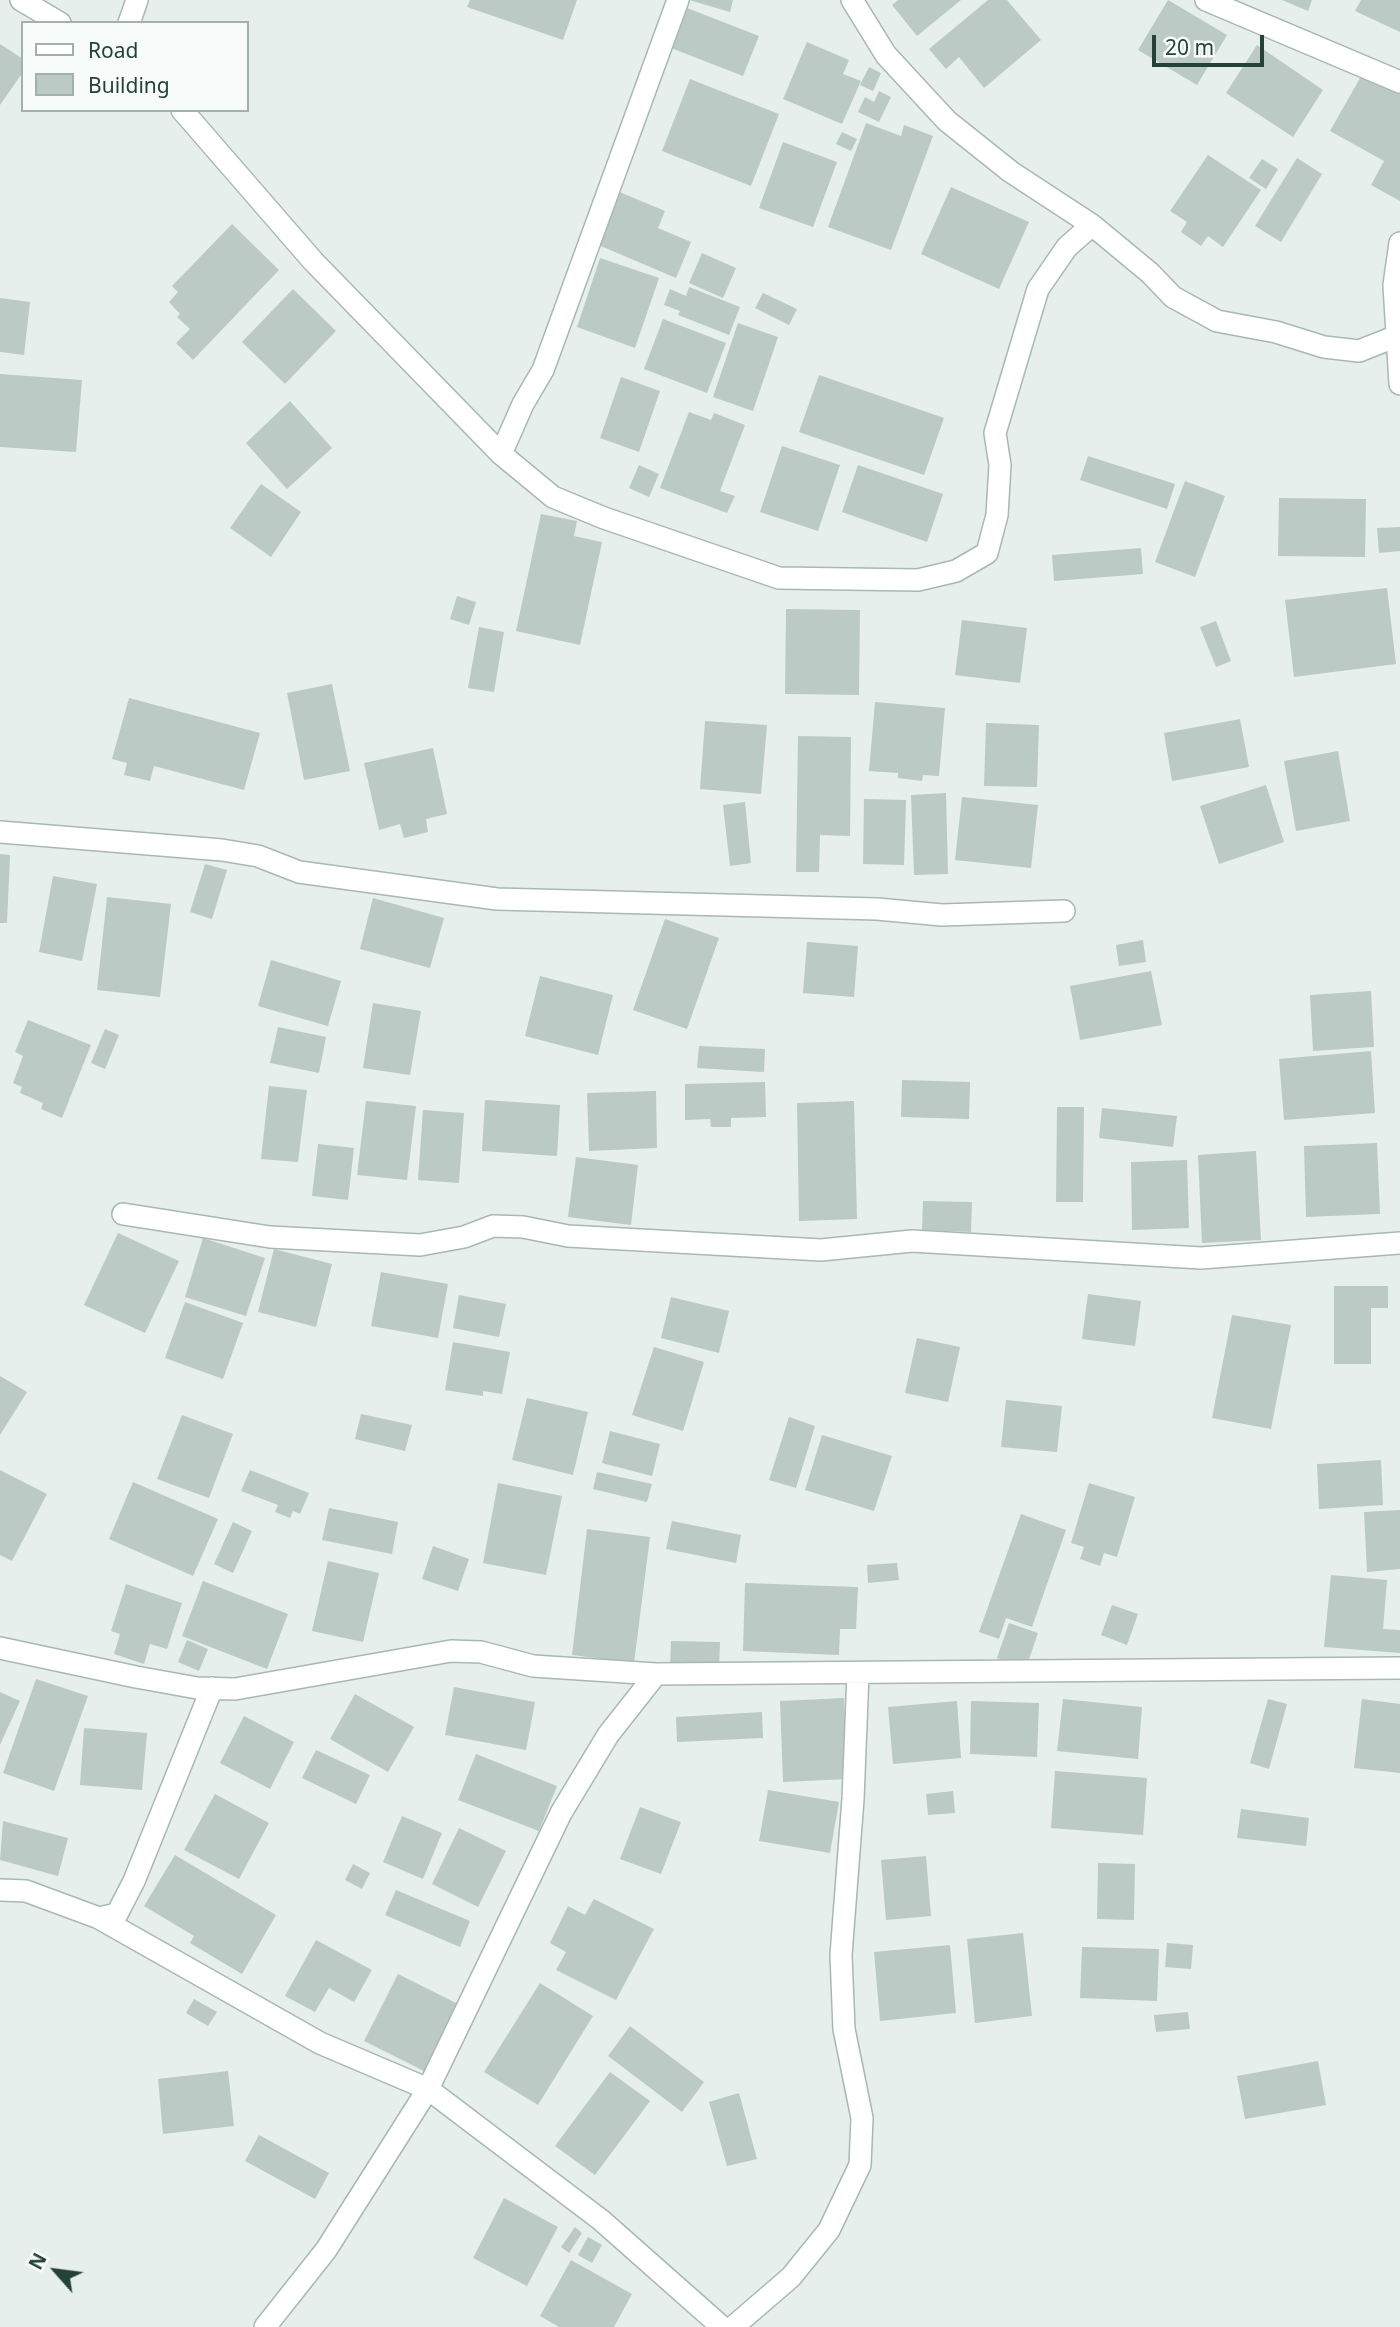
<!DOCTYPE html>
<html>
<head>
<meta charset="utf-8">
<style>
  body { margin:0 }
  #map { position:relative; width:1400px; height:2327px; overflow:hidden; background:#e6efeb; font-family:"Noto Sans",sans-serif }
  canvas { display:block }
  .legend { position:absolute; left:21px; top:21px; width:228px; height:91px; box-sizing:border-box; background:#f7fbf9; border:2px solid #a3b1ad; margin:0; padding:9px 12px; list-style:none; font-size:21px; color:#24423a }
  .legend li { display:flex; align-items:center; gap:14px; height:35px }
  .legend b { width:35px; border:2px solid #a3b1ad }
  .north { position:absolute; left:21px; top:2236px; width:70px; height:70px; -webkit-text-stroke:5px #f7fbf9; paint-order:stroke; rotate:298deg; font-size:19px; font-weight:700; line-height:28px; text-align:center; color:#24423a }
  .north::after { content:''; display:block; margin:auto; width:24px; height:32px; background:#24423a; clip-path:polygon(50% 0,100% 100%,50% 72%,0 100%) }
  .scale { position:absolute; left:1152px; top:35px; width:112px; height:32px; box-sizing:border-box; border:4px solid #24423a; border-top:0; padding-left:9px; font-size:21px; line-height:24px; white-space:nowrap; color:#24423a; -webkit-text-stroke:5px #f7fbf9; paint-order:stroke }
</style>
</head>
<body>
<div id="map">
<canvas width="1400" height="2327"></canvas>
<ul class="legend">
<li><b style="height:9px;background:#fff"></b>Road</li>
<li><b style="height:19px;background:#bbcac4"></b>Building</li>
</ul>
<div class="north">N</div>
<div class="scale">20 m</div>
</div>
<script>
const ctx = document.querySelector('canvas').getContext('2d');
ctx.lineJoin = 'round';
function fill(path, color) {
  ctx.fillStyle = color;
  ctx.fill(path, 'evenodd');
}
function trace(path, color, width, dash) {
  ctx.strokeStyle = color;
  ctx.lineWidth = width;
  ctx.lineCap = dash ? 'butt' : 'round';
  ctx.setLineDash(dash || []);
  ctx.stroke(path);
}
fill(new Path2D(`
  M470 0H577L563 40 467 7Z
  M689 0H733L730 12Z
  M898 0H961L917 36 892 5Z
  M988 0H1007L1041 40 984 88 959 57 946 69 929 49Z
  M1168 0 1227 35 1197 85 1138 50Z
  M1282 0H1312L1308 11Z
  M1361 0H1400V32L1355 11Z
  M687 8 759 36 743 76 671 48Z
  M807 42 849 60 843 74 861 81 842 124 783 99Z
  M0 44 23 59V72L0 105Z
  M1257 45 1323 90 1293 137 1226 93Z
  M869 67 881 73 873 91 860 85Z
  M1364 71 1400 92V201L1371 185 1384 161 1330 131Z
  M690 79 779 114 751 186 662 151Z
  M879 91 891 97 879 122 858 112 865 97 874 102Z
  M866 123 901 136 904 125 933 136 891 250 828 227Z
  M842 132 857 139 851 151 836 144Z
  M783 142 837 162 813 227 759 208Z
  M1208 155 1261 190 1223 247 1208 236 1201 246 1181 232 1187 222 1170 211Z
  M1297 158 1322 174 1281 242 1255 226Z
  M1262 159 1278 169 1266 189 1249 178Z
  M951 187 1029 222 999 289 921 254Z
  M617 191 665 211 658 228 691 242 676 278 596 244Z
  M232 224 279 270 193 360 176 343 190 329 177 317 180 314 169 302 178 292 172 286Z
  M702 253 736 268 723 298 689 283Z
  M600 258 659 278 635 348 577 327Z
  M689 287 740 307 729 335 678 315 680 311 664 305 670 289 686 296Z
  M293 289 336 331 285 384 242 342Z
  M763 293 797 309 789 325 755 308Z
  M0 298 30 302 24 355 0 352Z
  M663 319 726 343 707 393 644 369Z
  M738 323 778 337 753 411 713 397Z
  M0 374 82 380 76 452 0 447Z
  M819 375 944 418 924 475 799 432Z
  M621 377 660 391 639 452 600 438Z
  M290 401 332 448 287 489 246 443Z
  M689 412 711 420 714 413 745 425 720 491 735 496 727 513 660 488Z
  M782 446 840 465 818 531 760 512Z
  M1088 456 1175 484 1167 509 1080 480Z
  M639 465 659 474 649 497 629 488Z
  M858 465 943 494 927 542 842 512Z
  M1185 481 1225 496 1195 577 1155 562Z
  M261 484 301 512 271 557 230 528Z
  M1279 498 1366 499 1365 557 1278 556Z
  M541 514 577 521 574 536 602 542 580 645 516 631Z
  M1400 527V551L1379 553 1377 528Z
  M1141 548 1143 574 1054 581 1052 555Z
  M1387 588 1396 664 1294 677 1285 600Z
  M457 596 476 602 469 625 450 619Z
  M786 609 860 610 859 695 785 694Z
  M962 620 1027 628 1020 683 955 675Z
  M1216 621 1231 661 1216 667 1200 627Z
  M479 627 504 632 494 692 468 688Z
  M332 684 350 771 304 780 287 693Z
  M129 698 260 733 244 790 154 766 150 781 124 775 127 763 112 759Z
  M875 702 945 708 939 776 923 775 922 781 898 778V773L869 771Z
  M1240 719 1249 767 1172 781 1164 733Z
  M705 721 767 725 761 794 700 789Z
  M986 723 1039 725 1037 787 984 786Z
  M798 736 851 737 850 836 820 835 819 872H796Z
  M433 748 447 814 426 819 428 832 404 838 400 824 379 830 364 763Z
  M1338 751 1350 821 1296 831 1284 761Z
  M1266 785 1284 842 1219 864 1200 806Z
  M946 793 948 874 914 875 911 795Z
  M962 797 1038 805 1031 868 955 860Z
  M864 799 906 800 904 865 863 864Z
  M745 802 751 863 730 866 723 805Z
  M0 854 10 855 7 923H0Z
  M205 864 227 870 212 919 190 912Z
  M53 876 97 884 82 961 39 952Z
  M107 897 171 904 160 997 97 990Z
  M373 898 444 918 430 968 360 949Z
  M665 919 719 938 687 1029 633 1010Z
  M1143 940 1146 962 1119 966 1116 945Z
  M807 942 858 946 854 997 803 993Z
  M271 960 341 981 328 1026 258 1006Z
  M1151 971 1162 1025 1080 1040 1070 986Z
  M540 976 613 995 598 1055 525 1036Z
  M1371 991 1374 1047 1313 1051 1310 995Z
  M373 1003 421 1011 410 1075 363 1068Z
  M28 1020 91 1045 62 1118 41 1109 43 1103 20 1093 22 1087 13 1083 23 1056 15 1052Z
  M278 1027 326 1037 319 1073 270 1063Z
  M105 1029 119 1035 105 1069 91 1063Z
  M699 1046 765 1049 764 1072 697 1068Z
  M1371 1051 1375 1113 1284 1120 1279 1059Z
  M902 1080 970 1082 969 1119 901 1117Z
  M765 1082 766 1117 731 1118V1127H711L710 1119 685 1120V1084Z
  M269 1086 307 1090 298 1162 261 1159Z
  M656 1091 657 1148 589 1151 587 1093Z
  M485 1100 560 1105 557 1156 482 1151Z
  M366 1101 416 1106 407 1180 357 1175Z
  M854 1101 857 1219 799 1221 797 1103Z
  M1057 1107H1084L1083 1202H1056Z
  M1102 1108 1177 1116 1173 1147 1099 1138Z
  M423 1110 464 1113 459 1183 418 1180Z
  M1377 1143 1380 1214 1306 1217 1304 1146Z
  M318 1144 354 1148 348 1200 312 1196Z
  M1256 1151 1261 1240 1202 1243 1198 1155Z
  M576 1157 638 1165 631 1225 568 1217Z
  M1187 1160 1189 1228 1132 1230 1131 1162Z
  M923 1201 972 1202 971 1232 922 1230Z
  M118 1233 179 1261 145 1333 84 1305Z
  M203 1238 265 1258 246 1316 185 1297Z
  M274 1249 332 1264 316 1327 258 1312Z
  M381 1272 448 1284 438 1338 371 1326Z
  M1334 1286H1388V1308H1371V1364H1334Z
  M1088 1294 1141 1301 1135 1346 1082 1339Z
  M459 1295 506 1304 499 1337 453 1328Z
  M671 1297 729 1311 719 1353 661 1338Z
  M185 1302 243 1323 223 1379 165 1358Z
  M1232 1315 1291 1325 1271 1429 1212 1418Z
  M917 1338 960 1347 948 1402 905 1393Z
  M453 1342 510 1352 502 1394 483 1391V1396L445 1390Z
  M654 1347 704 1362 683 1431 632 1415Z
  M0 1376 27 1392 0 1435Z
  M527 1398 588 1412 573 1475 512 1460Z
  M1006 1400 1062 1406 1057 1452 1001 1447Z
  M361 1414 412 1425 405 1451 355 1439Z
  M182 1415 233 1434 209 1498 157 1479Z
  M789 1417 815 1426 796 1488 769 1480Z
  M610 1431 660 1444 652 1476 602 1463Z
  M822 1435 892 1456 874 1511 805 1490Z
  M1381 1460 1383 1505 1319 1509 1317 1464Z
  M0 1470 47 1494 12 1561 0 1555Z
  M250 1470 309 1493 300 1514 293 1511 290 1518 275 1512 278 1505 241 1491Z
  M597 1472 652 1484 647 1502 593 1489Z
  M133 1482 218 1519 193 1576 109 1539Z
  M498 1483 562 1496 546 1575 483 1563Z
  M1089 1483 1135 1497 1117 1557 1104 1553 1100 1566 1080 1559 1084 1547 1071 1543Z
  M329 1508 398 1522 392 1554 322 1540Z
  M1400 1510V1569L1367 1572 1364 1512Z
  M1021 1514 1066 1530 1032 1627 1006 1618 999 1639 979 1632Z
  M672 1521 741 1535 736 1563 666 1549Z
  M233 1522 252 1531 233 1573 214 1564Z
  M587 1529 650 1537 634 1663 572 1655Z
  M433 1546 469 1559 458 1591 422 1579Z
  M328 1561 379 1573 363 1642 312 1631Z
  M897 1563 899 1580 868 1583 867 1565Z
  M1331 1575 1387 1580 1383 1629 1400 1630V1653L1324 1647Z
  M203 1581 288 1614 267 1669 182 1636Z
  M745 1583 858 1587 856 1629H840L839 1655 743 1651Z
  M126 1584 182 1603 167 1649 150 1644 144 1664 114 1654 120 1634 111 1631Z
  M1112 1605 1138 1614 1127 1645 1101 1635Z
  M1009 1623 1038 1633 1026 1668 997 1658Z
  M187 1640 208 1649 199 1671 178 1662Z
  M671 1641 720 1642 719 1670 670 1669Z
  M36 1679 88 1696 54 1791 3 1773Z
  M454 1687 535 1702 526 1750 445 1735Z
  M0 1692 20 1701 0 1745Z
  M355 1694 414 1727 388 1772 330 1739Z
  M844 1698 847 1779 783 1782 780 1701Z
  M1063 1699 1142 1707 1138 1759 1057 1751Z
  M1268 1699 1287 1704 1269 1769 1250 1763Z
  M1362 1699 1400 1704V1773L1354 1768Z
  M957 1701 961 1758 893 1764 888 1707Z
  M971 1701 1039 1703 1037 1757 970 1754Z
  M762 1712 763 1738 677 1742 676 1717Z
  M244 1716 294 1742 270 1789 220 1763Z
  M84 1728 147 1733 142 1790 80 1785Z
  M316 1750 370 1775 356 1804 302 1778Z
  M476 1754 557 1786 539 1831 458 1800Z
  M1055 1771 1147 1778 1143 1835 1051 1828Z
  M768 1790 839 1802 830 1853 759 1841Z
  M953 1791 955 1813 928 1815 926 1794Z
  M215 1794 269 1823 239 1879 184 1850Z
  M640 1807 681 1822 661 1874 620 1859Z
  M1241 1809 1309 1818 1306 1846 1237 1838Z
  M402 1816 442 1833 423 1879 383 1862Z
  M3 1821 68 1838 58 1876 0 1860Z
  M459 1828 506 1851 478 1907 432 1884Z
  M175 1855 276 1915 242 1974 190 1943 194 1936 144 1906Z
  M926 1856 931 1916 886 1920 881 1860Z
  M1098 1863 1135 1864 1134 1920 1097 1919Z
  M353 1864 370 1873 362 1889 345 1880Z
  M396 1890 470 1921 460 1947 385 1915Z
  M594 1899 654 1929 616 2000 556 1970 566 1952 550 1943 568 1906 585 1915Z
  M1023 1933 1032 2016 975 2023 967 1939Z
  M316 1940 372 1970 354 2002 329 1988 315 2012 285 1996Z
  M1167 1943 1193 1945 1191 1969 1165 1967Z
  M950 1945 956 2013 880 2021 874 1952Z
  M1082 1947 1159 1949 1157 2001 1080 1998Z
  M398 1974 458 2004 424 2071 364 2041Z
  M540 1983 593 2016 538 2105 484 2072Z
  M194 1999 217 2012 208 2026 186 2013Z
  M1188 2012 1190 2029 1156 2032 1154 2015Z
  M630 2026 704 2082 682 2112 608 2056Z
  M1318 2061 1326 2105 1245 2119 1237 2076Z
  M228 2071 234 2126 163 2134 158 2079Z
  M610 2072 650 2101 595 2175 555 2146Z
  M739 2093 757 2159 727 2166 709 2102Z
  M259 2135 329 2173 315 2199 245 2161Z
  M504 2198 558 2227 527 2286 473 2258Z
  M575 2227 582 2233 569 2253 561 2247Z
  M588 2237 602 2245 592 2263 578 2255Z
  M571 2260 632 2294 614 2327H559L540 2316Z`), '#bbcac4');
const street = new Path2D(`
  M21 0 60 23
  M852 0 886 55 947 121 1011 172 1092 225 1150 273 1173 297 1217 321 1276 332 1324 347 1359 351 1397 336
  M1206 0 1400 82
  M129 23 137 0
  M182 110 313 261 501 454 553 497 604 518 779 578 918 580 956 571 987 553 997 515 1000 465 995 433 1038 289 1067 247 1092 225
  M1400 243 1394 285 1400 384
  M501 454 523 404 543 370 678 0
  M0 832 222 850 258 856 299 872 497 899 877 909 942 915 1064 911
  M123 1214 270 1237 420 1245 464 1237 493 1226 523 1227 568 1236 821 1250 912 1241 1201 1258 1400 1243
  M0 1648 136 1677 197 1688 235 1689 451 1651 481 1652 533 1666 656 1674 1400 1668
  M0 1890 26 1891 99 1918 117 1914 134 1881 212 1688
  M99 1918 320 2043 428 2089 601 2220 722 2327
  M265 2327 326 2250 428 2089 561 1813 608 1735 656 1674
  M733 2327 791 2277 829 2230 860 2165 862 2118 844 2029 841 1955 853 1799 858 1674`);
trace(street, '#a8b8b2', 24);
trace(street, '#fff', 21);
</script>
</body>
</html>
